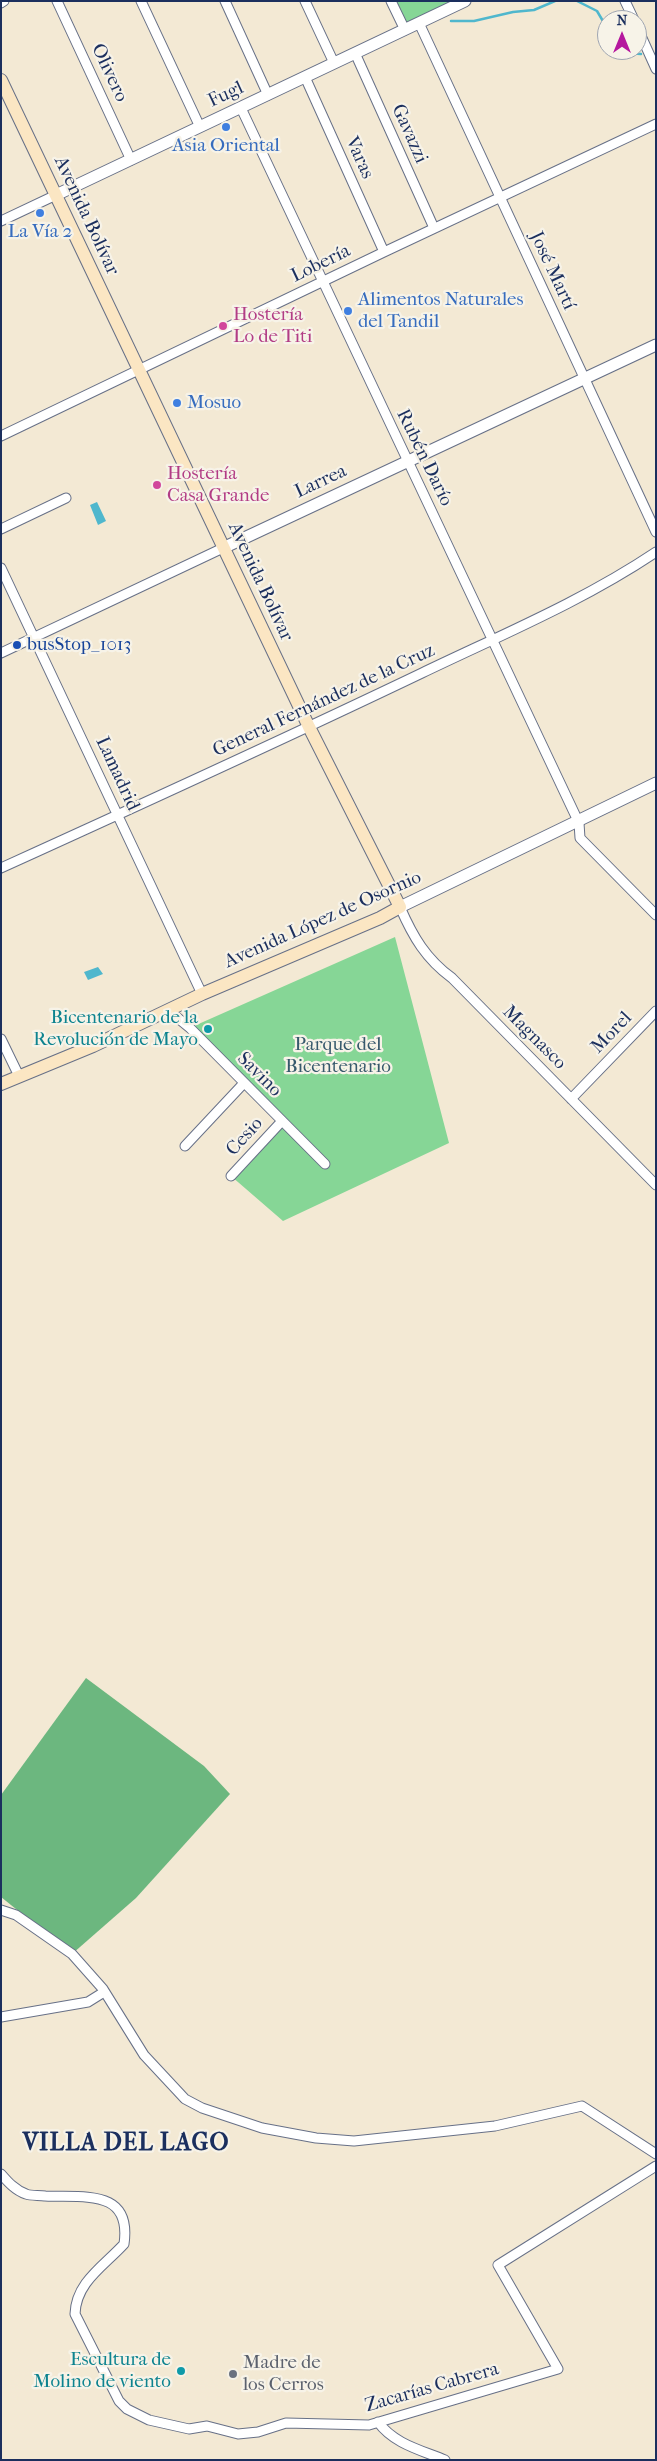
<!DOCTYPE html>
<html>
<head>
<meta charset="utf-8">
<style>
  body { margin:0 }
  #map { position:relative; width:657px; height:2461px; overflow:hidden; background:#f3e9d4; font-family:"IM FELL French Canon",serif }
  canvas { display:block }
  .frame { position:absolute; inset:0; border:2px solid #1b2f5e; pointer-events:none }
  .north { position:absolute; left:597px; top:10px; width:50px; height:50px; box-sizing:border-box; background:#f7f3e8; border:1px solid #9fa5b1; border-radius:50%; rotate:0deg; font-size:14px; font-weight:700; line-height:20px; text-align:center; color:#1b2f5e }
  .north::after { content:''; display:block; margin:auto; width:18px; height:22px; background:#b5179e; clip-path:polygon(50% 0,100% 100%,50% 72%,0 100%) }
</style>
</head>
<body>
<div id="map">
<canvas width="657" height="2461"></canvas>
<div class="frame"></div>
<div class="north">N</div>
</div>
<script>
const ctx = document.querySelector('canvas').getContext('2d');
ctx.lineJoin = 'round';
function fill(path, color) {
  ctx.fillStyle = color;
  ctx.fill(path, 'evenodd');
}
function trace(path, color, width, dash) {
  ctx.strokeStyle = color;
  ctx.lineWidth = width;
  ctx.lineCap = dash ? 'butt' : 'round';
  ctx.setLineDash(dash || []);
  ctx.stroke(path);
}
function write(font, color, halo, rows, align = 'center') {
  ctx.font = font + ' "IM FELL French Canon",serif';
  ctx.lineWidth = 4.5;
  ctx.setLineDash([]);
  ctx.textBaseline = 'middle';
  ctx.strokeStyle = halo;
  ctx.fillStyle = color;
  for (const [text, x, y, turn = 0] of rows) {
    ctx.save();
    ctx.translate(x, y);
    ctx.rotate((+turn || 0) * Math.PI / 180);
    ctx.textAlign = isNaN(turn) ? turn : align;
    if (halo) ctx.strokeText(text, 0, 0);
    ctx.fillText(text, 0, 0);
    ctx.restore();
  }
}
fill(new Path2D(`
  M395 1H454L405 25Z
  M395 937 449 1143 283 1221 231 1176 282 1121 194 1026Z`), '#86d696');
fill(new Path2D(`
  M86 1678 204 1766 230 1794 136 1898 72 1954 1 1897V1795Z`), '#6cb77f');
fill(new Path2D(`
  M97 502 106 521 98 525 90 505Z
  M98 967 103 974 88 980 84 972Z`), '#4fb7cd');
trace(new Path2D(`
  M577 1 597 11 607 28
  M451 21H474L513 12 534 10 555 1
  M622 50 626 53 641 54`), '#4fb7cd', 2.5);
const minor = new Path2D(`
  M57 1 131 160
  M141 1 200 127
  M225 1 268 95
  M305 1 334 63
  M391 1 405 30
  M625 1 634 20
  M1 3 4 1
  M419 23 656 532
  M637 27 656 69
  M355 53 434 228
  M305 77 384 252
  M241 108 579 823 580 838 656 915
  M1 221 56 195
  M1 436 384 252 656 124
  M1 529 66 498
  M1 568 202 994
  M1 653 223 548
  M1 868C142 804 282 740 422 673 501 635 583 601 656 552
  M400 907C413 937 426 959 452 978L656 1185
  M168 1010 190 1028 325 1164
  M1 1039 19 1076
  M571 1099 656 1011
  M185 1146 244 1083
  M231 1176 282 1121
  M1 1910 16 1915 72 1954 103 1989 144 2055 185 2099 202 2108 262 2128 316 2138 354 2141 495 2126 582 2106 656 2154
  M1 2017 88 2002 104 1992
  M1 2174C8 2182 15 2190 26 2194 31 2196 39 2195 45 2196 83 2198 132 2188 124 2244 104 2266 76 2282 75 2314L119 2401 127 2409 149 2420 189 2429 207 2426 238 2434 258 2432 286 2423 369 2425 558 2369 498 2265 656 2166
  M378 2422C394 2444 421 2450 445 2460`);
const tertiary = new Path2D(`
  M56 195 465 1
  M223 548 656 345
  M400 907 656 783`);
const secondary = new Path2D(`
  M1 80 309 727 400 907 380 918 202 994 93 1046 1 1084`);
trace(minor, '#677087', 11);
trace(tertiary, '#677087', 13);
trace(secondary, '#677087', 14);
trace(minor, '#fff', 9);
trace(tertiary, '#fff', 11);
trace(secondary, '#fbe6c3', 12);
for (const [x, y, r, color] of [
  [226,127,5,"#3f7fe0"],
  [40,213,5,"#3f7fe0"],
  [348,311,5,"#3f7fe0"],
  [223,326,5,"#d1479c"],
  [177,403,5,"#3f7fe0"],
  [157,485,5,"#d1479c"],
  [17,645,5,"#1a4fb4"],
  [208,1029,5,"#0f9aa8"],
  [181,2371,5,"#0f9aa8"],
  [233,2374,5,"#6b7280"]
]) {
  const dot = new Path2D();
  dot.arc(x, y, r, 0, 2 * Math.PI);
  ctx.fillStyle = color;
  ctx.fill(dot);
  trace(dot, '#f7f3e8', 2);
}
write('19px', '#1b2f5e', '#f7f3e8', [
  ["Olivero",109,73,65],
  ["Fugl",226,95,-25],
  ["Gavazzi",409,134,66],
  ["Varas",359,158,66],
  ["Avenida Bolívar",86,216,65],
  ["Lobería",321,264,-26],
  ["José Martí",552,271,65],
  ["Rubén Darío",424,458,64],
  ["Larrea",321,482,-25],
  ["Avenida Bolívar",260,582,65],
  ["General Fernández de la Cruz",324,701,-25],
  ["Lamadrid",117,774,65],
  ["Avenida López de Osornio",323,920,-24],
  ["Morel",612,1033,-46],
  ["Magnasco",534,1038,45],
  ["Savino",259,1075,45],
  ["Cesio",245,1137,-48],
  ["Zacarías Cabrera",432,2388,-16]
]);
write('19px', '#366cbe', '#f7f3e8', [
  ["Asia Oriental",226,146],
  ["La Vía 2",40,232],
  ["Alimentos Naturales",358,300,"left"],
  ["del Tandil",358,322,"left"],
  ["Mosuo",187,403,"left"]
]);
write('19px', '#b23c85', '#f7f3e8', [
  ["Hostería",233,315],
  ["Lo de Titi",233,337],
  ["Hostería",167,474],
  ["Casa Grande",167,496]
], 'left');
write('19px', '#164399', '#f7f3e8', [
  ["busStop_1013",27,645]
], 'left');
write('19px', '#0d838f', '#f7f3e8', [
  ["Bicentenario de la",198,1018],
  ["Revolución de Mayo",198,1040],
  ["Escultura de",171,2360],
  ["Molino de viento",171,2382]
], 'right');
write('19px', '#36596c', '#f7f3e8', [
  ["Parque del",338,1045],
  ["Bicentenario",338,1067]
]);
write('19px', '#5b616d', '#f7f3e8', [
  ["Madre de",243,2363],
  ["los Cerros",243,2385]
], 'left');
ctx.letterSpacing = '1px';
write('bold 24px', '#1b2f5e', '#f7f3e8', [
  ["VILLA DEL LAGO",126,2144]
]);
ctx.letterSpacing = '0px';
</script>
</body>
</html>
